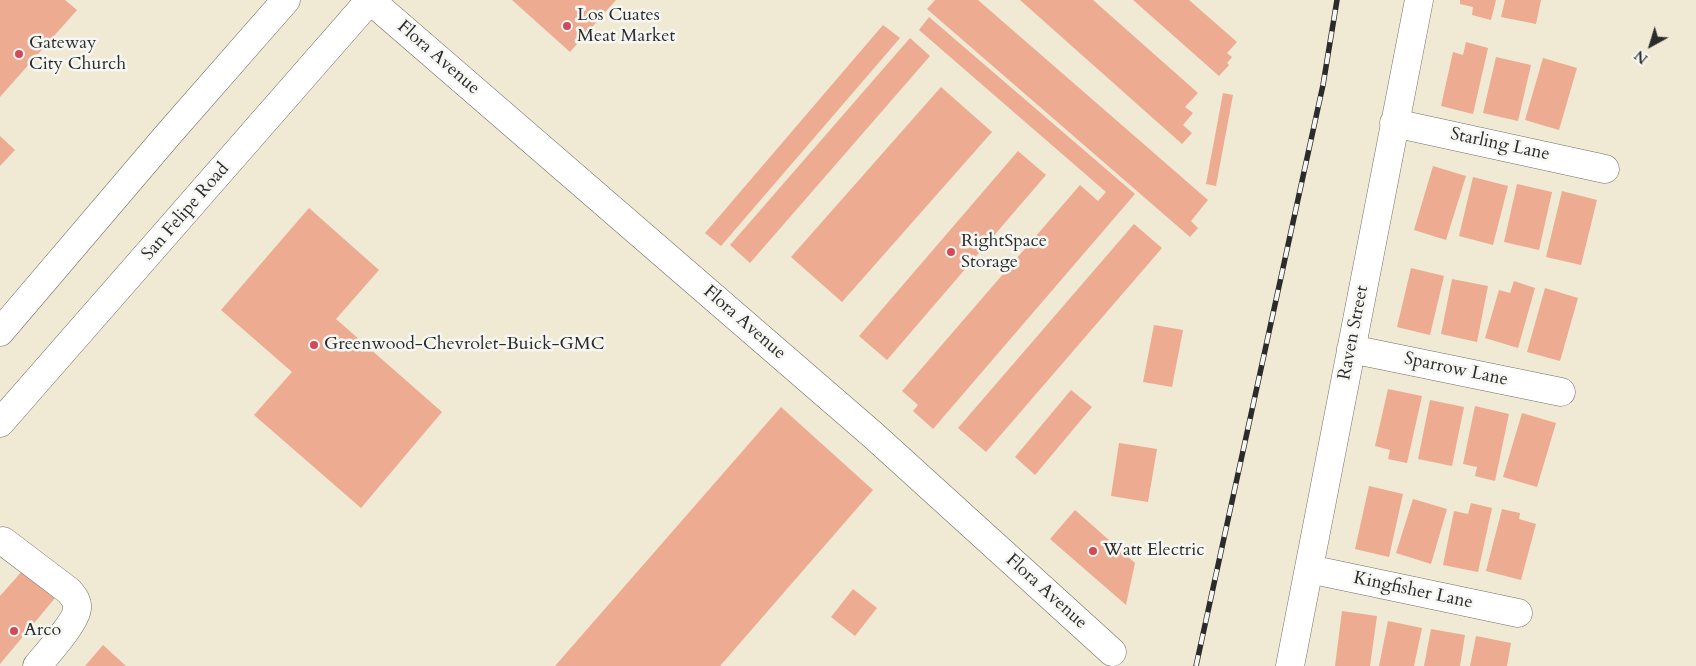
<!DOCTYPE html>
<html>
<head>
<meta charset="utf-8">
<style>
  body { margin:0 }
  #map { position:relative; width:1696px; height:666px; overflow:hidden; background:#f0e9d4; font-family:Cardo,serif }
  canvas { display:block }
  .north { position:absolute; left:1626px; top:20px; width:50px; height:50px; -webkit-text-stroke:4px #f6f6f2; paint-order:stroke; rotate:219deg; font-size:14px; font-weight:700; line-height:20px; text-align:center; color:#2b2b2b }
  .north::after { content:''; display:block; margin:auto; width:18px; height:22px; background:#2b2b2b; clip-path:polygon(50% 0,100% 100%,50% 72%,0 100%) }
</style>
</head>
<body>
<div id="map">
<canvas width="1696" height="666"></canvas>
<div class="north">N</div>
</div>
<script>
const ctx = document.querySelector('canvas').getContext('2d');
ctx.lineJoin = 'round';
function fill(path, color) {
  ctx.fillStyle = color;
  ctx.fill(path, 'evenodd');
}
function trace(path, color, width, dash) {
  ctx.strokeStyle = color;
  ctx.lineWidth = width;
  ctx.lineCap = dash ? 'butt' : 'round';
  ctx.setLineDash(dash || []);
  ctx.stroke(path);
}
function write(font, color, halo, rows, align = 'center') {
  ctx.font = font + ' Cardo,serif';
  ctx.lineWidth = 5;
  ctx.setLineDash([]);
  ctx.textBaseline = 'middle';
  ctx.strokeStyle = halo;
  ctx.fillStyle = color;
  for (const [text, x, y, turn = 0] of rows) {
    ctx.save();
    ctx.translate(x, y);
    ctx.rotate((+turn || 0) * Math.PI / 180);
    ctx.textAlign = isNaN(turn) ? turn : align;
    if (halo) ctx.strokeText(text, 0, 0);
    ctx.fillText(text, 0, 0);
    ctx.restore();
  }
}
fill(new Path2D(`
  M0 0H65L77 10 0 97Z
  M512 0H616L570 52Z
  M935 0H978L1208 200 1191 221 1198 228 1190 237 927 9Z
  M1020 0H1093L1198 93 1185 107 1193 113 1183 125 1192 133 1182 144Z
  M1133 0H1189L1237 42 1227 53 1232 57 1227 63 1229 65 1219 76Z
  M1460 0H1496L1491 20 1472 15 1473 7 1460 4Z
  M1505 0H1541L1536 24 1501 17Z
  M929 17 1135 194 933 429 913 411 918 405 902 391 1080 185 1098 201 1106 192 919 30Z
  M883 25 900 38 721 246 705 233Z
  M910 38 930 56 750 263 730 245Z
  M1466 42 1488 48 1473 114 1441 106 1453 52 1463 55Z
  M1496 57 1531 65 1518 121 1483 113Z
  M1543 58 1577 68 1559 130 1525 120Z
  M941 87 992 132 842 302 791 257Z
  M1223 93 1233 95 1216 186 1206 184Z
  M0 136 15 150 0 166Z
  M1018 151 1046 175 887 360 859 336Z
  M1433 166 1466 176 1446 240 1414 230Z
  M1473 177 1508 186 1493 245 1459 236Z
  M1517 184 1552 192 1539 250 1504 242Z
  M1562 191 1597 200 1581 265 1546 257Z
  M309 208 379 270 336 319 442 412 361 508 254 415 292 372 221 310Z
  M1134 224 1162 248 986 452 958 428Z
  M1411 268 1444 276 1430 335 1397 327Z
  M1452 279 1488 286 1477 342 1441 334Z
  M1514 281 1535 288 1518 348 1485 338 1499 290 1510 293Z
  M1545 288 1578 298 1560 361 1527 352Z
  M1154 325 1183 330 1172 387 1143 382Z
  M1388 389 1422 396 1407 463 1388 459 1390 450 1375 446Z
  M1071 390 1092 407 1035 475 1015 457Z
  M1430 400 1464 407 1452 466 1418 459Z
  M1475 406 1509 414 1495 481 1475 476 1477 467 1463 464Z
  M781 407 873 490 720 666H555Z
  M1522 413 1556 423 1537 487 1503 477Z
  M1119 443 1157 449 1148 502 1111 496Z
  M1369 486 1403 494 1389 557 1355 549Z
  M1413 499 1447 509 1431 564 1396 553Z
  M1471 503 1492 508 1478 572 1443 565 1454 511 1468 514Z
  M1502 509 1520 513 1519 519 1536 524 1521 580 1486 571Z
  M1075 510 1135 563 1126 605 1050 539Z
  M23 570 55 598 0 664V596Z
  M853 589 877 608 855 636 831 617Z
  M1342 611 1377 616 1370 666H1335Z
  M1388 621 1422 628 1414 666H1379Z
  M1431 629 1465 635 1460 666H1424Z
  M1476 636 1511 643 1507 666H1470Z
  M103 645 126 666H85Z`), '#edab92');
const minor = new Path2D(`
  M370 0 873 435 1112 652
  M1394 123 1605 169
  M1351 349 1561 392
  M3 541 69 591C73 596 78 601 77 608 77 621 46 655 37 666
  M1309 569 1518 613
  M1290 666 1419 0`);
const major = new Path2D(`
  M0 332 166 137 286 0
  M0 423 370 0`);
trace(minor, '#706e66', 29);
trace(major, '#706e66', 29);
trace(minor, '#fff', 28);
trace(major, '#fff', 28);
const rail = new Path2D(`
  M1196 666 1323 85 1337 0`);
trace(rail, '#2b2b2b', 5.5);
trace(rail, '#f6f6f2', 4, [11]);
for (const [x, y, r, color] of [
  [567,26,5,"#d1495b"],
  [19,54,5,"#d1495b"],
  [951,252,5,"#d1495b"],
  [314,345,5,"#d1495b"],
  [1093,551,5,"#d1495b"],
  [14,631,5,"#d1495b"]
]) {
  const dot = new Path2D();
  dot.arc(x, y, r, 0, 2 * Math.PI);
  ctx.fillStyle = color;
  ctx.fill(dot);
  trace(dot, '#f6f6f2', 2);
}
write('18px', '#2b2b2b', '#f6f6f2', [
  ["Los Cuates",577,16],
  ["Meat Market",577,37],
  ["Gateway",29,44],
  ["City Church",29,65],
  ["RightSpace",961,242],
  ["Storage",961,263],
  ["Greenwood-Chevrolet-Buick-GMC",324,345],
  ["Watt Electric",1103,551],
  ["Arco",24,631]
], 'left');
write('18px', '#2b2b2b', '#f6f6f2', [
  ["Flora Avenue",438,58,41],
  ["Starling Lane",1500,145,12],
  ["San Felipe Road",186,212,-49],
  ["Flora Avenue",744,323,41],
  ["Raven Street",1354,333,-79],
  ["Sparrow Lane",1456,370,12],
  ["Kingfisher Lane",1413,591,12],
  ["Flora Avenue",1046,592,42]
]);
</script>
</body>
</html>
